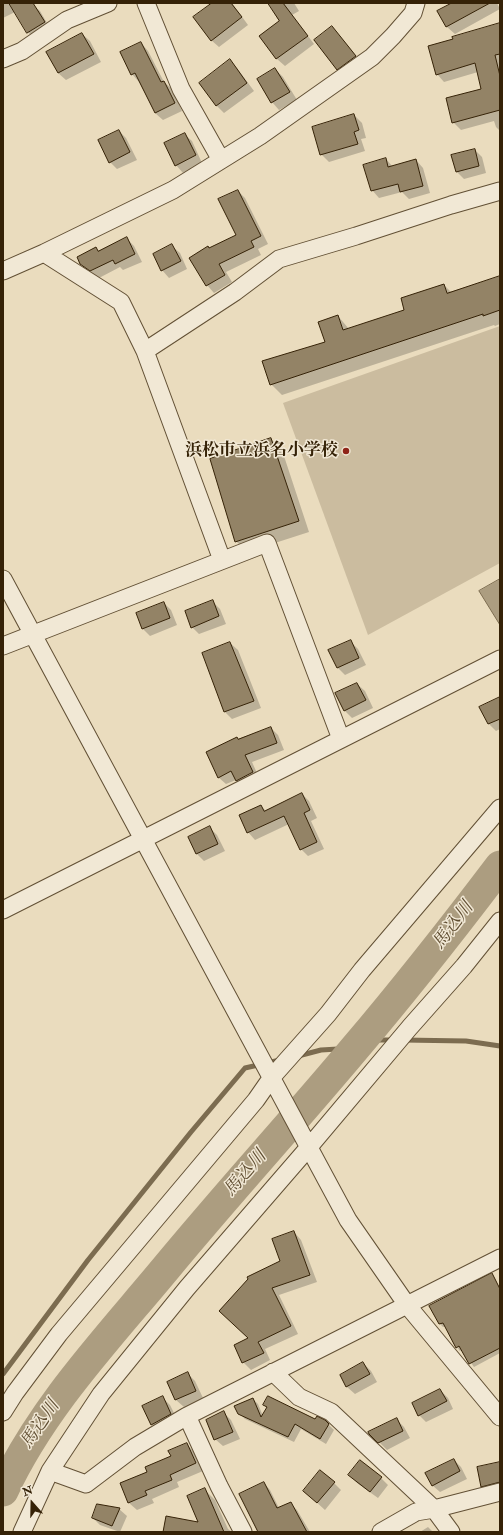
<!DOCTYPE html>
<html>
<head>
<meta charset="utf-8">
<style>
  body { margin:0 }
  #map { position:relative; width:503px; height:1535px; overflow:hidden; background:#eadcbe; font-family:"IM FELL Double Pica",serif }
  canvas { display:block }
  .frame { position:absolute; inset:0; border:4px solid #352207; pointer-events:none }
  .north { position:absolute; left:12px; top:1483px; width:40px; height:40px; -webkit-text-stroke:3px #f1e8d5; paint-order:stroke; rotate:340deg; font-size:11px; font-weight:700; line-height:16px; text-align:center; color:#352207 }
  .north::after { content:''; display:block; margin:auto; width:14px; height:18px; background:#352207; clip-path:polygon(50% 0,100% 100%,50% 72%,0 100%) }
</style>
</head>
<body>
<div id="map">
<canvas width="503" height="1535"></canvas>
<div class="frame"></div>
<div class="north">N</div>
</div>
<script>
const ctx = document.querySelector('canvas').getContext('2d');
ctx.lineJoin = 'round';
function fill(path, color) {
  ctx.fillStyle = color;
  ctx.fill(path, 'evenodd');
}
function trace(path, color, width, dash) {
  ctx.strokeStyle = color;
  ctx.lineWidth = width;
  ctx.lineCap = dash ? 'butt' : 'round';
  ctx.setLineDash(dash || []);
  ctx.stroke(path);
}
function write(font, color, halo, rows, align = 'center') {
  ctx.font = font + ' "IM FELL Double Pica","Noto Serif JP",serif';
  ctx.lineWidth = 3;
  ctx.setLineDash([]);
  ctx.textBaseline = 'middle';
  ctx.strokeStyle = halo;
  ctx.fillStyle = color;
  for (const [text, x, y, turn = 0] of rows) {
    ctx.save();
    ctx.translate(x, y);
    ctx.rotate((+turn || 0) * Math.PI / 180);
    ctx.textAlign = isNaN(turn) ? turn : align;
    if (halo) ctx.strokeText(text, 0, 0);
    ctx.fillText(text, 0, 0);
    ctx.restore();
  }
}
fill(new Path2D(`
  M500 326V563L368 635 283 403Z`), '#cbbc9f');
const water = new Path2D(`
  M500 579V625L479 591Z`);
fill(water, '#ac9d80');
trace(water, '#7c6c50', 1);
fill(new Path2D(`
  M3 3 32 4 40 11 51 30 35 40 28 32 15 12 3 18Z
  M214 3H232L248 25 219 47 211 40Z
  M269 3H294L299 11 292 15 314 44 285 66 277 59 260 36 280 21Z
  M454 3H497L500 9 455 34 447 27 439 12Z
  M500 24V131L496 127 494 121 461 130 453 122 482 90 478 72 444 82 437 74Z
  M332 27 362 64 345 76 338 69Z
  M82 34 90 41 101 62 66 80 58 73Z
  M141 43 148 51 164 82 172 89 182 111 163 120 155 113 139 82 132 74Z
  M230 61 237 68 254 91 224 113 217 106 200 83Z
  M275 69 283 77 297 100 279 110 272 102Z
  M354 115 362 123 366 138 361 139 365 151 329 162 321 154Z
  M119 131 126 138 137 160 117 169 110 162Z
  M184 134 192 141 202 163 183 173 176 165Z
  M475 150 482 157 486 173 464 179 456 171Z
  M386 159 393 167 416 160 423 168 430 193 409 199 402 192 379 198 372 190Z
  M238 191 245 198 268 244 258 249 261 255 226 272 232 282 214 293 207 285 191 258 237 236Z
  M126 238 134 246 142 262 123 270 120 267 99 278 89 272 81 264 96 248 100 252Z
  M172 246 180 253 187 269 169 278 162 270Z
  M500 277V324L495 326 494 325 282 395 271 384 326 343 338 316 349 329 406 310 444 285 452 293Z
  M271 439 282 450 309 532 247 552 236 541Z
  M213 602 220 609 226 624 199 634 192 627Z
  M164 603 171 610 177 625 150 636 142 628Z
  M350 641 358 649 366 665 345 675 337 667Z
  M230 643 238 650 261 708 232 719 225 712 203 653Z
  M357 684 365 691 373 708 352 718 344 710Z
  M500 698V729L496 731 489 724 481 707Z
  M271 728 278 735 284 750 252 762 260 780 244 788 236 780 226 784 218 777 239 740Z
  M302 794 309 801 317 818 311 821 324 849 308 856 301 849 289 824 255 840 248 832 261 806 266 811Z
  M210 828 217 835 225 851 204 861 197 854 189 837Z
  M294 1232 301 1240 317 1282 279 1295 298 1334 265 1349 270 1360 251 1370 243 1362 249 1338Z
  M491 1275 500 1288V1353L474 1367 462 1350 460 1351 457 1347 446 1326 443 1327 440 1324 431 1306Z
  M363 1363 371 1371 377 1382 355 1394 347 1387 341 1376Z
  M187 1373 195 1381 203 1398 184 1407 176 1400 168 1383Z
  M440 1390 448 1398 453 1409 426 1422 419 1415Z
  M163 1398 170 1405 178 1421 159 1432 152 1424Z
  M253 1399 258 1404 263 1416 268 1407 316 1420 325 1421 334 1430 326 1444 301 1429 294 1442 245 1419 239 1413Z
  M224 1413 231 1420 240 1439 223 1446 215 1439Z
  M396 1419 404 1427 410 1438 387 1450 370 1433Z
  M187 1444 194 1452 203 1471 177 1482 179 1487 152 1499 154 1503 137 1510 129 1503 121 1484 148 1472 172 1457Z
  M454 1460 461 1467 467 1479 440 1492 432 1485Z
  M500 1463V1491L489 1494 482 1486Z
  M350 1475 381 1478 388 1485 378 1498 357 1483Z
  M264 1483 270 1490 279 1508 290 1503 297 1510 310 1532H260Z
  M334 1483 341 1490 325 1510 304 1491Z
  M205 1490 215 1500 228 1529 232 1532H164L199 1523Z
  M119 1509 127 1516 120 1532 100 1525 93 1518Z
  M428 1527 433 1532H420Z`), '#0003');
trace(new Path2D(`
  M403 1040 466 1041 500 1046
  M298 1056 321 1050 355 1048 372 1040H393
  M3 1374 88 1260 191 1132 245 1068 280 1060`), '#7c6c50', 5);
trace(new Path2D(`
  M3 1491C42 1407 108 1338 166 1268 228 1193 293 1122 355 1048 405 989 453 928 500 866`), '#ac9d80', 31);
const building = new Path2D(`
  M9 3H33L45 22 27 33Z
  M212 3H231L242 17 211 41 193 17Z
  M268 3H283L308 36 276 59 259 36 279 21Z
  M452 3H490L446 27 437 11Z
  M500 23V54L495 55 500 76V110L452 123 446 98 481 89 475 63 436 75 428 46 453 39 452 37Z
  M332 26 356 56 337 70 314 40Z
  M82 33 94 54 58 73 46 52Z
  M141 42 161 82 164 81 175 103 155 113 135 73 131 75 120 52Z
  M230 59 247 83 216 106 199 83Z
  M275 68 290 92 271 103 257 79Z
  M354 114 359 130 354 132 358 144 320 155 312 127Z
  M119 130 130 152 109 163 98 140Z
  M185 133 196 155 175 166 164 143Z
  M475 149 479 166 456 172 451 155Z
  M386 158 388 167 416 159 423 186 400 192 398 184 371 191 363 165Z
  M238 190 261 236 251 241 254 247 219 264 225 275 206 286 189 258 208 246 209 248 236 235 218 199Z
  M127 237 135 254 115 264 113 260 90 271 80 264 77 257 96 247 98 251Z
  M172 244 181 261 161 271 153 254Z
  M500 276V310L483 316V314L270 385 262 361 325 342 318 322 338 315 343 330 404 310 401 298 444 284 447 293Z
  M271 438 299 521 235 542 210 459Z
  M213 600 219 616 191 628 185 611Z
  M164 602 170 618 142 629 136 613Z
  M351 640 359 658 337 668 328 650Z
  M230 642 254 701 224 712 202 653Z
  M357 683 366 700 344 711 335 693Z
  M500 697V719L488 724 479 707Z
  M271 727 277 743 245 755 253 772 236 781 231 771 218 778 206 752 237 737 238 739Z
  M302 793 310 810 304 813 317 842 300 850 284 816 247 833 239 815 261 805 264 811Z
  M210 826 218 844 196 854 188 837Z
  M294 1231 310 1275 272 1288 291 1326 258 1342 264 1353 242 1363 234 1345 248 1338 219 1311 248 1279 247 1277 280 1261 272 1239Z
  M492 1273 500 1289V1348L469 1364 459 1346 456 1348 443 1323 439 1324 429 1306Z
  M363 1362 370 1374 346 1387 340 1375Z
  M188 1372 196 1391 175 1400 167 1382Z
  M440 1389 447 1401 418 1416 412 1403Z
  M163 1396 171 1414 151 1425 142 1406Z
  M268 1396 315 1419 317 1416 325 1420 329 1424 320 1439 295 1424 288 1437 238 1414 234 1406 253 1398 261 1417 267 1407 263 1405Z
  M224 1411 233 1432 214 1440 206 1420Z
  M397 1418 403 1431 378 1443 369 1434 368 1432Z
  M187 1443 196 1463 170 1475 172 1480 145 1491 147 1495 128 1503 120 1483 147 1472 145 1467 171 1456 168 1451Z
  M454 1459 460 1471 432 1486 425 1473Z
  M360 1460 382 1477 370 1492 348 1475Z
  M500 1462V1482L481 1487 477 1467Z
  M320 1470 335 1482 317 1503 303 1491Z
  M264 1482 277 1508 291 1502 307 1532H258L239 1494Z
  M205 1488 224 1532H163L166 1516 198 1522 187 1496Z
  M97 1504 120 1508 112 1526 92 1518Z`);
fill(building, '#938366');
trace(building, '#352207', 1);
const minor = new Path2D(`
  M146 3 181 89 221 160
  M3 59 22 51 67 20 108 3
  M44 253 121 302 145 351 222 560
  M3 271 44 253 173 190 260 136 372 57 393 36 413 13 416 3
  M145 351 235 292 279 259 356 236 451 205 500 191
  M3 579 348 1220 407 1305 500 1417
  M3 646 267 543 341 739
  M3 910 500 659
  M273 1372 299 1397 331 1412 434 1509 451 1532
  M3 1412 15 1393 59 1334 256 1100 272 1077 328 1014 362 970 500 808
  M187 1416 219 1486 243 1532
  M50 1471 86 1484 135 1447 187 1416 500 1258
  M22 1532 50 1471 101 1394 187 1288 309 1147 410 1027 464 966 500 921
  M381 1532 416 1512 434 1509 500 1492`);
trace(minor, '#625035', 19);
trace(minor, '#f1e8d5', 17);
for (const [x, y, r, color] of [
  [346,451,4,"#8f2418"]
]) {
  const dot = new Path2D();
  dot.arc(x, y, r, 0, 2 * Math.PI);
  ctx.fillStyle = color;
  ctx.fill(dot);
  trace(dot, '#f1e8d5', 1.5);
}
write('bold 17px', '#352207', '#f1e8d5', [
  ["浜松市立浜名小学校",338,451]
], 'right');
write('italic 18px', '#5f4d31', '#f1e8d5', [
  ["馬込川",454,926,-53],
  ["馬込川",246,1174,-49],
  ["馬込川",41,1425,-56]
]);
</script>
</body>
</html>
